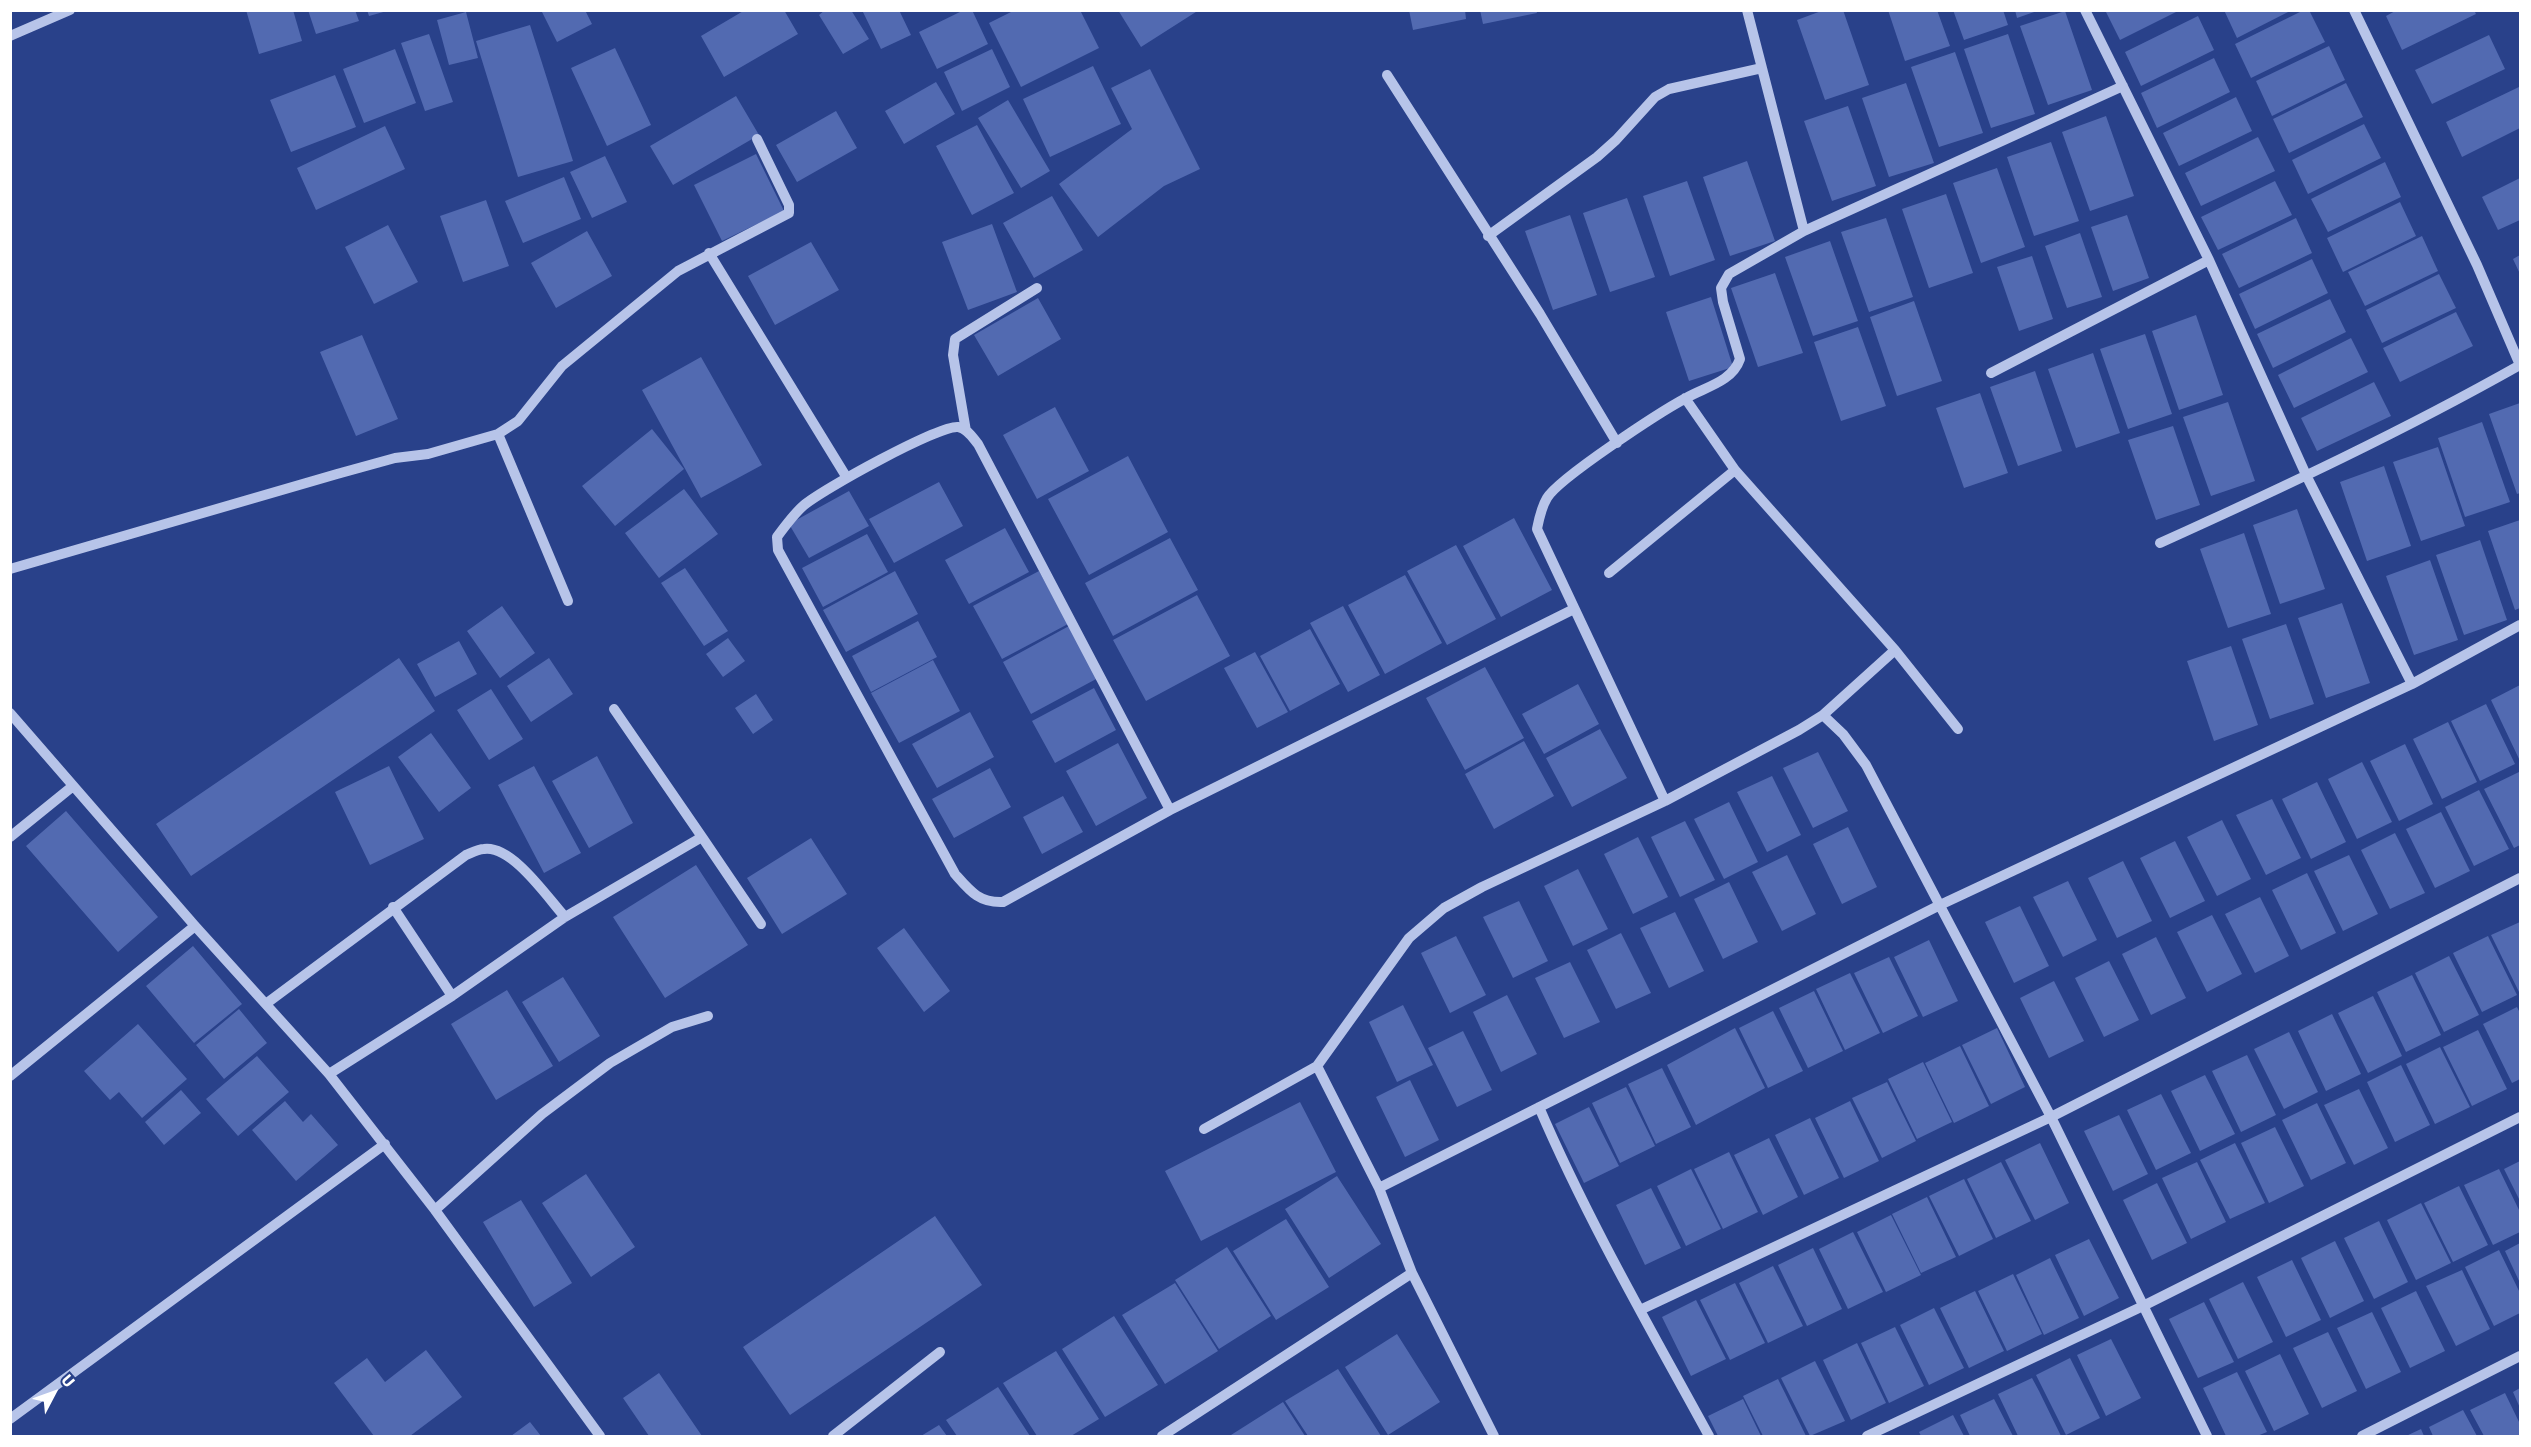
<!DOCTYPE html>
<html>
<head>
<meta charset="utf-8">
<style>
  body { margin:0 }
  #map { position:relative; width:2531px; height:1447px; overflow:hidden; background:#29418a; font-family:"Fira Sans",sans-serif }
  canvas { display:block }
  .frame { position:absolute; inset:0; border:12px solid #fff; pointer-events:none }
  .north { position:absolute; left:24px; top:1363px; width:60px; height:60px; -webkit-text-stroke:4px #29418a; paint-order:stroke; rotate:49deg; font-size:16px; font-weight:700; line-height:24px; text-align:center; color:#fff }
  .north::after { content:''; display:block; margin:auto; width:21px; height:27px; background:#fff; clip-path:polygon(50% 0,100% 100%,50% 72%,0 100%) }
</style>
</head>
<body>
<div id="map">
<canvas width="2531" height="1447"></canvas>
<div class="frame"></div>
<div class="north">U</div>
</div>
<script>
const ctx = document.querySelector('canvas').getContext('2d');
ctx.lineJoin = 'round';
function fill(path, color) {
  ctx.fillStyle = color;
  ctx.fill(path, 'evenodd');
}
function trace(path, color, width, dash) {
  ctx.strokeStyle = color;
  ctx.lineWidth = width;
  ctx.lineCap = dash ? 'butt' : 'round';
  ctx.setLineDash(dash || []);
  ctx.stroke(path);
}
fill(new Path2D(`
  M246 10H293L302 41 259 54Z
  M308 10H355L359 21 316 34Z
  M367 10H387V11L369 16Z
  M541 10H585L592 24 557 42Z
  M745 10H784L798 34 724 77 701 36Z
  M825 10H851L869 39 843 54 819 15Z
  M862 10H899L911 35 881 49Z
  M964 10H972L988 44 937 69 919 32Z
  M1015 10H1080L1099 48 1021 87 989 23Z
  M1118 10H1199L1141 47Z
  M1409 10H1465L1466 19 1413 30Z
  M1480 10H1536L1537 13 1483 24Z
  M1824 10H1843L1869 85 1825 100 1797 20Z
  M1888 10H1937L1950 46 1905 61Z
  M1953 10H2003L2008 25 1964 40Z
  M2015 10H2037V11L2017 18Z
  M2105 10H2180L2120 40Z
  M2224 10H2292L2237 38Z
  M2304 10H2309L2325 42 2251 78 2235 44Z
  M2397 10H2474L2476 14 2402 50 2386 16Z
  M2065 11 2092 90 2048 105 2020 26Z
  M466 12 478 58 449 65 437 20Z
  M2198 16 2214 50 2141 86 2125 52Z
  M530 25 573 161 518 177 476 41Z
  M429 34 453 102 425 111 401 43Z
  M2008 34 2035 114 1991 128 1964 49Z
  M2489 35 2505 69 2432 104 2415 70Z
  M2329 46 2345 80 2272 116 2256 81Z
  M615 48 651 125 607 146 571 68Z
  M395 49 416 103 364 123 343 69Z
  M992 49 1010 87 962 111 944 72Z
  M1955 52 1983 133 1939 147 1911 67Z
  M2214 58 2230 92 2157 128 2141 93Z
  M1093 66 1121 124 1050 157 1023 99Z
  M1150 69 1200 169 1164 186 1098 237 1059 184 1132 129 1111 88Z
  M335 75 356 127 291 152 270 100Z
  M936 82 955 114 904 144 885 111Z
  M1906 83 1934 163 1889 177 1862 98Z
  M2346 83 2363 117 2289 153 2273 119Z
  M2519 87 2520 128 2462 157 2446 122Z
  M736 96 759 135 673 185 650 146Z
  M2236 97 2252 131 2179 166 2163 133Z
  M1008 100 1050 171 1021 188 978 118Z
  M1848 106 1876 186 1832 201 1804 121Z
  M836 111 857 148 797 182 776 145Z
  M2106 116 2134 196 2090 211 2062 132Z
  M2364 124 2381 158 2308 194 2292 160Z
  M977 125 1014 193 972 215 936 146Z
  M385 126 405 169 316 210 297 168Z
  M2258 137 2275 171 2201 206 2185 173Z
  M2051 142 2079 221 2034 236 2007 157Z
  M756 154 784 211 722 241 694 185Z
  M605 156 627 202 592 218 570 172Z
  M1747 161 1775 241 1730 256 1703 177Z
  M2385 162 2401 197 2328 232 2311 199Z
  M1997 168 2025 247 1981 263 1953 183Z
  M564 177 581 219 523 243 505 201Z
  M2520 178V220L2498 230 2482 197Z
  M1687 181 1715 260 1670 276 1643 196Z
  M2275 181 2292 215 2218 250 2201 217Z
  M1946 194 1973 273 1929 288 1902 209Z
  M1052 196 1083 250 1034 278 1003 223Z
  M1627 198 1655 277 1610 292 1583 213Z
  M486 200 509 266 463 282 440 216Z
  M2400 202 2416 236 2343 272 2327 238Z
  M1570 215 1597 295 1553 310 1525 231Z
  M2127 215 2149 278 2113 291 2091 227Z
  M1886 218 1913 297 1869 312 1841 232Z
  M2296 218 2312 253 2239 288 2222 254Z
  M992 224 1017 292 968 310 942 242Z
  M388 225 418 282 374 304 345 247Z
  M587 231 612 276 556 308 531 263Z
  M2080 233 2102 297 2067 308 2045 246Z
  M2422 236 2438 271 2365 306 2348 272Z
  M1830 241 1858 321 1813 336 1785 257Z
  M811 242 839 290 775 325 748 276Z
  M2520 255V274L2513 259Z
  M2032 256 2053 319 2019 331 1997 267Z
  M2312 259 2328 293 2255 329 2239 294Z
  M1775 273 1803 353 1758 367 1731 288Z
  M2439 274 2456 308 2382 343 2366 310Z
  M1711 297 1733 367 1689 381 1666 312Z
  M1038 298 1061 339 998 376 974 335Z
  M2330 299 2346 332 2273 368 2257 334Z
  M1914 301 1942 381 1897 396 1870 317Z
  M2456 312 2473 346 2400 382 2383 348Z
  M2196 315 2223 395 2179 410 2152 331Z
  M1858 327 1886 406 1841 421 1814 342Z
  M2145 334 2172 414 2128 429 2100 349Z
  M362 335 398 419 356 436 320 352Z
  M2351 338 2368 372 2294 408 2278 375Z
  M2093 353 2120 433 2076 448 2048 369Z
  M701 357 762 465 701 498 642 390Z
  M2035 371 2062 451 2018 466 1990 387Z
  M2374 382 2391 416 2317 451 2301 418Z
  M1980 393 2008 473 1964 488 1936 408Z
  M2228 402 2255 481 2211 496 2183 417Z
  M2520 403V493L2517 494 2489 414Z
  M1055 407 1089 471 1037 499 1003 435Z
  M2482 422 2510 502 2465 517 2438 438Z
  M2173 426 2200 505 2156 520 2128 440Z
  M652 429 684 469 615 526 582 486Z
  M2438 447 2465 526 2421 541 2393 462Z
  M1128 456 1168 532 1089 575 1048 499Z
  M2384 466 2411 546 2367 561 2340 482Z
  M939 482 963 526 894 563 869 519Z
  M684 489 718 534 659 578 625 533Z
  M849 491 869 526 809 558 789 524Z
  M2297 509 2325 589 2280 604 2253 525Z
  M1514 518 1552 590 1501 617 1463 546Z
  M2520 520V608L2515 610 2488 531Z
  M1005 528 1029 572 969 604 945 560Z
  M2244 533 2271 614 2228 628 2200 549Z
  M867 534 888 572 823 607 802 568Z
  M1170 538 1198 590 1113 636 1085 583Z
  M2480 540 2507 620 2464 635 2436 555Z
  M1456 545 1496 619 1447 645 1407 571Z
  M2430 560 2458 640 2414 655 2386 576Z
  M685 568 728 631 704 646 661 583Z
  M895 571 918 614 846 652 823 610Z
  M1039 571 1068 624 1002 659 973 606Z
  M1405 575 1442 643 1385 674 1348 605Z
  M1197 595 1230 656 1146 701 1113 640Z
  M2342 603 2370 683 2326 698 2298 618Z
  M502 606 535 653 500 678 467 631Z
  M1343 606 1380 675 1348 692 1310 623Z
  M918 621 937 657 871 692 852 656Z
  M2286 624 2314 704 2270 719 2242 639Z
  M1069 626 1098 678 1031 714 1003 662Z
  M1310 629 1340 684 1290 711 1260 656Z
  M728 638 745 661 723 677 706 654Z
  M459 641 477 674 435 697 417 664Z
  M2231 646 2258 725 2214 741 2187 661Z
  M1255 652 1288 712 1257 728 1224 668Z
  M399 658 435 711 191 876 156 824Z
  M549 658 573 694 531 722 507 686Z
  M933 660 960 711 899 743 871 693Z
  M1485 667 1524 738 1465 770 1426 698Z
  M1578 684 1599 724 1544 754 1522 714Z
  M2520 685V761L2491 700Z
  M1094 688 1116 730 1055 763 1032 721Z
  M491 689 523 739 489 760 457 710Z
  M756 694 773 720 753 734 735 708Z
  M2486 704 2515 764 2480 781 2451 721Z
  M970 712 994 757 937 788 912 744Z
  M2448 722 2477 782 2442 799 2413 739Z
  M1600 729 1627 778 1572 807 1546 758Z
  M431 733 471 788 439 812 398 757Z
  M1524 741 1554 796 1494 829 1465 774Z
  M1118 743 1147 798 1096 826 1066 771Z
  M2405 744 2433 804 2399 821 2370 761Z
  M1818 752 1848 811 1813 828 1783 768Z
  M597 756 633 823 589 848 552 781Z
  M2362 762 2392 822 2357 839 2328 779Z
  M389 766 424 839 370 865 335 792Z
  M534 766 581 853 544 873 498 785Z
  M990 768 1011 807 954 838 932 799Z
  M2519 772 2520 845 2514 848 2484 789Z
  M1772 776 1801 835 1767 852 1737 792Z
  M2317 782 2346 842 2311 859 2282 799Z
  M2479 790 2509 849 2474 866 2445 807Z
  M1063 796 1083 832 1042 854 1023 817Z
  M2272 799 2301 858 2266 875 2236 815Z
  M1729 802 1758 862 1724 879 1694 819Z
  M66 811 158 917 118 952 26 846Z
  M2441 812 2470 871 2435 888 2406 829Z
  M2222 820 2251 879 2217 896 2187 837Z
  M1685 821 1715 880 1680 897 1651 837Z
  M1848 827 1877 887 1842 904 1813 844Z
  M2395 833 2425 893 2390 909 2361 850Z
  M1638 837 1668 897 1633 914 1604 854Z
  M811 838 847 894 782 934 747 878Z
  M2175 841 2205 901 2170 918 2140 858Z
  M1787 855 1816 914 1782 931 1752 872Z
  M2349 855 2378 914 2343 931 2314 871Z
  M2123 861 2152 921 2117 938 2088 878Z
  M696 865 748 945 665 998 613 917Z
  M1578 869 1608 929 1573 946 1544 886Z
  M2307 873 2336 933 2301 950 2272 890Z
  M2068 881 2097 940 2063 957 2033 897Z
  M1729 882 1758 942 1723 959 1694 899Z
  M2260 897 2289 956 2255 973 2225 914Z
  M1519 901 1548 961 1513 978 1483 917Z
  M2020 906 2049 966 2014 983 1985 922Z
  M1675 912 1704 971 1669 988 1640 928Z
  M2212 915 2242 974 2207 992 2177 932Z
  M2520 922V994L2491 935Z
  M904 928 950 991 924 1012 877 948Z
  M1621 933 1651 993 1616 1009 1587 950Z
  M1456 936 1486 995 1450 1013 1421 953Z
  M2488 936 2517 995 2482 1012 2453 953Z
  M2156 937 2186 998 2151 1015 2122 954Z
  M1929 940 1958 1001 1923 1017 1894 957Z
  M193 946 242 1004 194 1043 146 986Z
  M2449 956 2479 1015 2444 1032 2415 973Z
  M1889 957 1918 1016 1883 1033 1854 973Z
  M2109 961 2139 1020 2104 1037 2075 978Z
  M1570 962 1600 1022 1564 1038 1535 978Z
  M1850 973 1880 1033 1845 1050 1816 989Z
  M2412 975 2441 1035 2406 1052 2377 992Z
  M563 977 600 1036 559 1062 522 1002Z
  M2054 981 2084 1041 2049 1058 2020 998Z
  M507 990 553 1066 496 1100 451 1024Z
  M1814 991 1843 1051 1808 1068 1779 1008Z
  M1507 995 1537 1054 1501 1072 1473 1012Z
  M2373 996 2402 1056 2368 1073 2338 1013Z
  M1403 1005 1433 1065 1397 1082 1369 1022Z
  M2517 1007 2520 1013V1079L2512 1083 2483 1024Z
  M239 1009 267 1043 224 1079 196 1045Z
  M1773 1011 1803 1071 1768 1088 1739 1028Z
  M2332 1014 2361 1074 2326 1091 2298 1031Z
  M138 1024 187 1079 142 1118 119 1092 110 1100 84 1071Z
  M1735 1028 1765 1088 1696 1125 1667 1065Z
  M1997 1028 2025 1087 1991 1104 1962 1045Z
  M2478 1030 2507 1089 2472 1106 2443 1047Z
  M1463 1031 1492 1090 1457 1107 1428 1048Z
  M2289 1032 2318 1092 2284 1109 2254 1049Z
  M1960 1046 1989 1106 1954 1123 1925 1063Z
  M2440 1047 2470 1107 2435 1124 2406 1064Z
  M2247 1055 2276 1115 2241 1132 2212 1071Z
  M257 1056 289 1092 238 1136 206 1099Z
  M1923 1062 1952 1122 1917 1139 1888 1079Z
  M2401 1065 2430 1125 2395 1142 2367 1082Z
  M1662 1068 1691 1127 1656 1144 1628 1084Z
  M2205 1075 2235 1134 2200 1151 2171 1091Z
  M1410 1080 1439 1140 1405 1157 1376 1097Z
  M1887 1082 1916 1141 1882 1158 1852 1098Z
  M1626 1087 1655 1146 1620 1163 1592 1103Z
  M2359 1089 2388 1148 2354 1165 2324 1105Z
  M181 1090 201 1113 164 1145 145 1122Z
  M2161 1094 2191 1153 2156 1170 2127 1110Z
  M285 1101 303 1122 311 1114 338 1145 296 1181 252 1130Z
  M1850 1101 1879 1161 1844 1178 1815 1118Z
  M1300 1102 1336 1172 1201 1241 1165 1171Z
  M2317 1103 2346 1163 2311 1180 2282 1120Z
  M1589 1107 1619 1166 1584 1183 1555 1124Z
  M2119 1115 2148 1174 2113 1191 2084 1131Z
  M1810 1118 1839 1178 1804 1195 1775 1135Z
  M2275 1127 2304 1186 2269 1203 2241 1143Z
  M1769 1138 1798 1197 1763 1215 1734 1155Z
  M2040 1143 2069 1203 2035 1220 2005 1160Z
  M2235 1143 2265 1203 2230 1219 2200 1160Z
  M1729 1152 1758 1212 1723 1229 1694 1169Z
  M2520 1161V1201L2504 1169Z
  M2001 1162 2031 1221 1996 1238 1967 1179Z
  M2197 1162 2226 1222 2191 1239 2162 1178Z
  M1691 1169 1721 1229 1686 1246 1657 1186Z
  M2499 1169 2520 1212V1232L2493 1245 2464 1185Z
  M586 1174 635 1247 591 1277 542 1203Z
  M1337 1176 1381 1244 1329 1278 1285 1209Z
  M1964 1179 1993 1239 1959 1256 1929 1196Z
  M2157 1183 2187 1243 2152 1260 2123 1200Z
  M2459 1186 2488 1245 2453 1262 2424 1203Z
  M1651 1188 1681 1248 1645 1265 1616 1205Z
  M1927 1197 1956 1257 1921 1273 1892 1214Z
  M521 1200 572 1283 534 1307 483 1222Z
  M2421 1203 2451 1263 2416 1280 2387 1220Z
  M1891 1215 1921 1275 1886 1292 1857 1232Z
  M935 1216 982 1285 790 1415 743 1347Z
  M1286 1219 1329 1287 1276 1320 1233 1251Z
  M2379 1221 2408 1282 2374 1299 2344 1238Z
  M1853 1232 1883 1292 1848 1309 1819 1249Z
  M2089 1239 2119 1298 2084 1316 2055 1255Z
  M2335 1241 2364 1301 2330 1318 2301 1258Z
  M2520 1243V1283L2505 1251Z
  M1227 1247 1271 1316 1219 1349 1175 1280Z
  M1813 1248 1842 1309 1807 1326 1778 1265Z
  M2499 1250 2520 1293V1313L2494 1326 2465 1267Z
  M2050 1258 2079 1318 2044 1335 2016 1275Z
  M2292 1260 2321 1320 2286 1337 2257 1277Z
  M1773 1266 1803 1326 1768 1343 1739 1283Z
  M2462 1270 2490 1329 2456 1346 2426 1286Z
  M2013 1274 2042 1334 2007 1351 1978 1291Z
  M2243 1282 2273 1342 2238 1359 2209 1299Z
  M1175 1283 1218 1351 1165 1384 1122 1315Z
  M1735 1283 1765 1343 1730 1360 1700 1300Z
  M1975 1291 2004 1351 1969 1368 1940 1308Z
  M2416 1291 2445 1351 2410 1368 2381 1308Z
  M1696 1300 1726 1359 1691 1376 1662 1317Z
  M2204 1302 2234 1362 2198 1378 2169 1319Z
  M1934 1308 1964 1368 1929 1385 1900 1325Z
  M2372 1312 2401 1372 2366 1389 2337 1328Z
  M1114 1316 1158 1385 1105 1417 1062 1349Z
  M1895 1327 1924 1386 1889 1403 1861 1343Z
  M2328 1332 2357 1391 2322 1408 2293 1348Z
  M1397 1334 1440 1402 1388 1435 1345 1367Z
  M2111 1339 2141 1398 2106 1416 2077 1355Z
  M1857 1343 1886 1403 1851 1420 1823 1360Z
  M426 1350 462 1397 410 1436H374L334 1383 367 1358 385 1382Z
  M1056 1351 1099 1419 1071 1436H1037L1003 1383Z
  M2280 1354 2309 1414 2274 1431 2245 1371Z
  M2070 1358 2100 1418 2066 1435 2036 1375Z
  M1815 1361 1845 1421 1810 1436 1781 1378Z
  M1338 1369 1381 1436H1308L1285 1401Z
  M2237 1372 2267 1432 2257 1436H2226L2203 1388Z
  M659 1373 702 1436H649L623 1398Z
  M2032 1378 2039 1391 2061 1436H2018L1998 1394Z
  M1778 1379 1785 1393 1806 1436H1763L1743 1396Z
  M998 1387 1030 1436H957L946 1420Z
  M2520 1388V1408L2513 1392Z
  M2505 1393 2520 1424V1436H2484L2470 1410Z
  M1743 1399 1761 1436H1718L1708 1416Z
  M1994 1399 2013 1436H1970L1960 1415Z
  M1283 1402 1305 1436H1232L1231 1435Z
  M2463 1410 2477 1436H2433L2429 1427Z
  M1953 1415 1964 1436H1921L1919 1432Z
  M530 1422 541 1436H511Z
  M939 1425 947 1436H921Z
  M2421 1429 2424 1436H2406Z`), '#526ab1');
trace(new Path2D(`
  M1747 10 1804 231
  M2085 10 2209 260 2307 477 2412 684
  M10 36 70 10
  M1387 75 1540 314 1617 443
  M1488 236 1597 157 1616 140 1655 97 1669 89 1762 68
  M709 253 847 478
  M1991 373 2209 260
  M1685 398 1735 470 1895 650 1823 715
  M966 431 953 355 955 339 1037 288
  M498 434 568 601
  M2160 543C2282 488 2403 431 2520 365L2477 265 2354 10
  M10 569 337 474 395 458 428 454 498 434 518 421 562 366 678 271 789 213V205L757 139
  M1609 573 1735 470
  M1895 650 1958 729
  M614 709 702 837
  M10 713 195 926 329 1074 435 1210 600 1436
  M1665 801 1537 529C1539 519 1541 508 1547 498 1559 478 1660 412 1686 398 1705 387 1732 382 1740 359L1723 302 1721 288 1729 274 1804 231 2123 86
  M1170 810 978 444C973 438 967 428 958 427 939 425 821 490 803 506 793 515 785 526 777 537L778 550 955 874C970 891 979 903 1003 902L1170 810 1574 609
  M10 837 73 786
  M393 907 452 996
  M267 1003 466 855C471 853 478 849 484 849 512 845 547 897 565 917
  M1317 1066 1379 1188 1412 1273 1494 1436
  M329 1074 452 996 565 917 702 837 761 924
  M10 1076 195 926
  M1539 1107C1588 1221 1650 1328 1709 1436
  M1204 1129 1317 1066 1409 938 1444 908 1482 887 1665 801 1799 730 1823 715 1843 734 1866 765 2051 1117 2207 1436
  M1379 1188 1940 905 2412 684 2520 625
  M435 1210 542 1114 610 1063 672 1027 708 1016
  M1640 1310 2051 1117 2520 878
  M10 1419 385 1144
  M833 1436 940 1352
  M1162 1436 1412 1273
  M1867 1436 2141 1307 2520 1117
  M2362 1436 2520 1356`), '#b7c4e9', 10);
</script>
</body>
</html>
